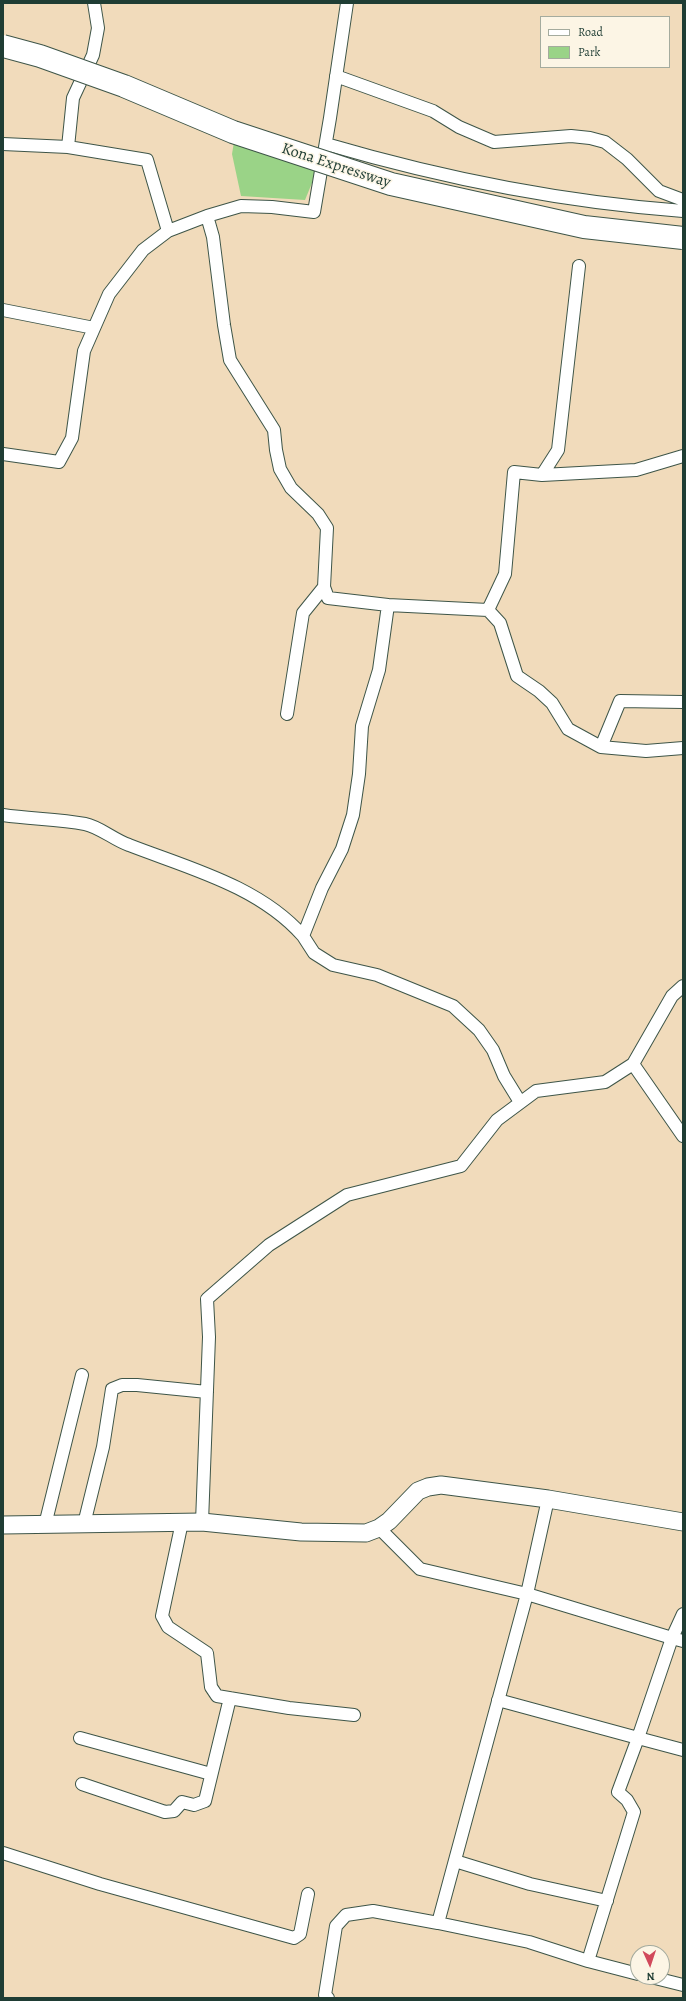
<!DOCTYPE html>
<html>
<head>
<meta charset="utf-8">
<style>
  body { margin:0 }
  #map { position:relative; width:686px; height:2001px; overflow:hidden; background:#f1dbbb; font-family:Alegreya,serif }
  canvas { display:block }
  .frame { position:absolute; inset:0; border:4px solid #1f3d34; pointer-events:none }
  .legend { position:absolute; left:540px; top:16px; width:130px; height:52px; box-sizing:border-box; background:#fcf5e5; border:1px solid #a4ab9e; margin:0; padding:5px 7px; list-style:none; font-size:12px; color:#1f3d34 }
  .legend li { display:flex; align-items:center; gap:8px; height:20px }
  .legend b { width:20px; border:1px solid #a4ab9e }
  .north { position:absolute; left:630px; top:1945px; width:40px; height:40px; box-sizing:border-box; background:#fcf5e5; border:1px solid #a4ab9e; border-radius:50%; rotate:177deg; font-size:11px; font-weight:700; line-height:16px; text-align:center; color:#1f3d34 }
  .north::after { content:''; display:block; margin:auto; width:14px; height:18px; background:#d1495b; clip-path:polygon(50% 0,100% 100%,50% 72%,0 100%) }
</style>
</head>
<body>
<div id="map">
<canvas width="686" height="2001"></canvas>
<div class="frame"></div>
<ul class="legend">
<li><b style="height:5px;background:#fff"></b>Road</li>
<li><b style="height:11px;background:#9ad387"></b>Park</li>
</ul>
<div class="north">N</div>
</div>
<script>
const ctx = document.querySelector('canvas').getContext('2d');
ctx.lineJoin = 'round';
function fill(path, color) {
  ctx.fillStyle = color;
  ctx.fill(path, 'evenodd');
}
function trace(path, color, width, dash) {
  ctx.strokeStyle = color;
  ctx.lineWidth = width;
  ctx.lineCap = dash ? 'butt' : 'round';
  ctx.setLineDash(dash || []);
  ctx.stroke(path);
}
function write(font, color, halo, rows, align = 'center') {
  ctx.font = font + ' Alegreya,serif';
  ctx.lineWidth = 3;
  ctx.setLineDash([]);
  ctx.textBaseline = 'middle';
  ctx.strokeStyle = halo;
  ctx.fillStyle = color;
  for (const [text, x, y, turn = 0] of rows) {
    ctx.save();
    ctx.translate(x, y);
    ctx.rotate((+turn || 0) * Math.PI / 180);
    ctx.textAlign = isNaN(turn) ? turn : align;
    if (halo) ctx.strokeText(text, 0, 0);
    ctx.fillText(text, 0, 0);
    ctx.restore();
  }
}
fill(new Path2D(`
  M235 136 316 164 312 183 305 200 241 196 232 154Z`), '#9ad387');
const street = new Path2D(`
  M336 76 433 111 459 127 494 142 571 136 590 138 605 142 627 159 659 191 683 200
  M3 144 68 147 147 160 168 231
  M326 144C442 178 562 202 683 211
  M68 147 73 98 93 55 98 28 94 3
  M207 216 213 237 224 325 230 360 274 430 276 450 280 469 291 488 318 514 327 528 324 587 328 598 388 605 488 610 500 623 517 676 539 691 552 703 568 729 601 747 646 751 683 748
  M3 310 94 328
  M3 454 59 462 72 438 84 351 109 294 143 250 168 231 207 216 241 206 272 207 314 212 330 118 347 3
  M542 475 636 470 683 456
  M388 605 379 670 362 726 359 774 353 815 342 849 322 888 303 936 314 953 333 965 377 975 453 1006 479 1030 493 1050 504 1076 520 1102
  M488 610 505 574 514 472 542 475 558 450 579 266
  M287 714 303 613 324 587
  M601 747 620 701 683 702
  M3 815C30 819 58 819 85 824 100 827 114 840 129 845 188 868 259 886 303 936
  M633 1064 683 1136
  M182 1522 162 1616 168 1627 207 1653 211 1687 217 1696 289 1708 354 1715
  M202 1522 209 1337 207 1299 269 1245 347 1195 461 1166 497 1120 536 1091 605 1082 633 1064 672 996 683 986
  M84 1524 103 1447 112 1389 122 1385H137L207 1392
  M45 1525 82 1375
  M379 1528 420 1569 527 1594 672 1638 683 1614
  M683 1641 672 1638 638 1738 683 1750
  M498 1700 638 1738 618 1792 627 1800 634 1812 588 1961
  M80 1738 211 1774
  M82 1784 165 1812 174 1811 182 1802 194 1805 205 1801 230 1698
  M3 1853 100 1884 294 1938 300 1934 308 1894
  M455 1861 530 1884 607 1901
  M438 1923 527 1594 548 1499
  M651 1977 683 1985
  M328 1998 325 1995 336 1926 346 1915 373 1911 438 1923 529 1942 588 1961 638 1974`);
const secondary = new Path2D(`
  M3 1525 202 1522 301 1532 366 1533 379 1528 389 1521 418 1491 428 1487 441 1485 548 1499 683 1522`);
trace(street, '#3e5548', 14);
trace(secondary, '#3e5548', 19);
trace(street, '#fff', 12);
trace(secondary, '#fff', 17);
const highwayBridge = new Path2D(`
  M3 46 40 56 124 86 233 132 391 184 584 227 683 238`);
trace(highwayBridge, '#3e5548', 24, []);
trace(highwayBridge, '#fff', 22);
write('16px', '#1f3d34', '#fcf5e5', [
  ["Kona Expressway",336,166,18]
]);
</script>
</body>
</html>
